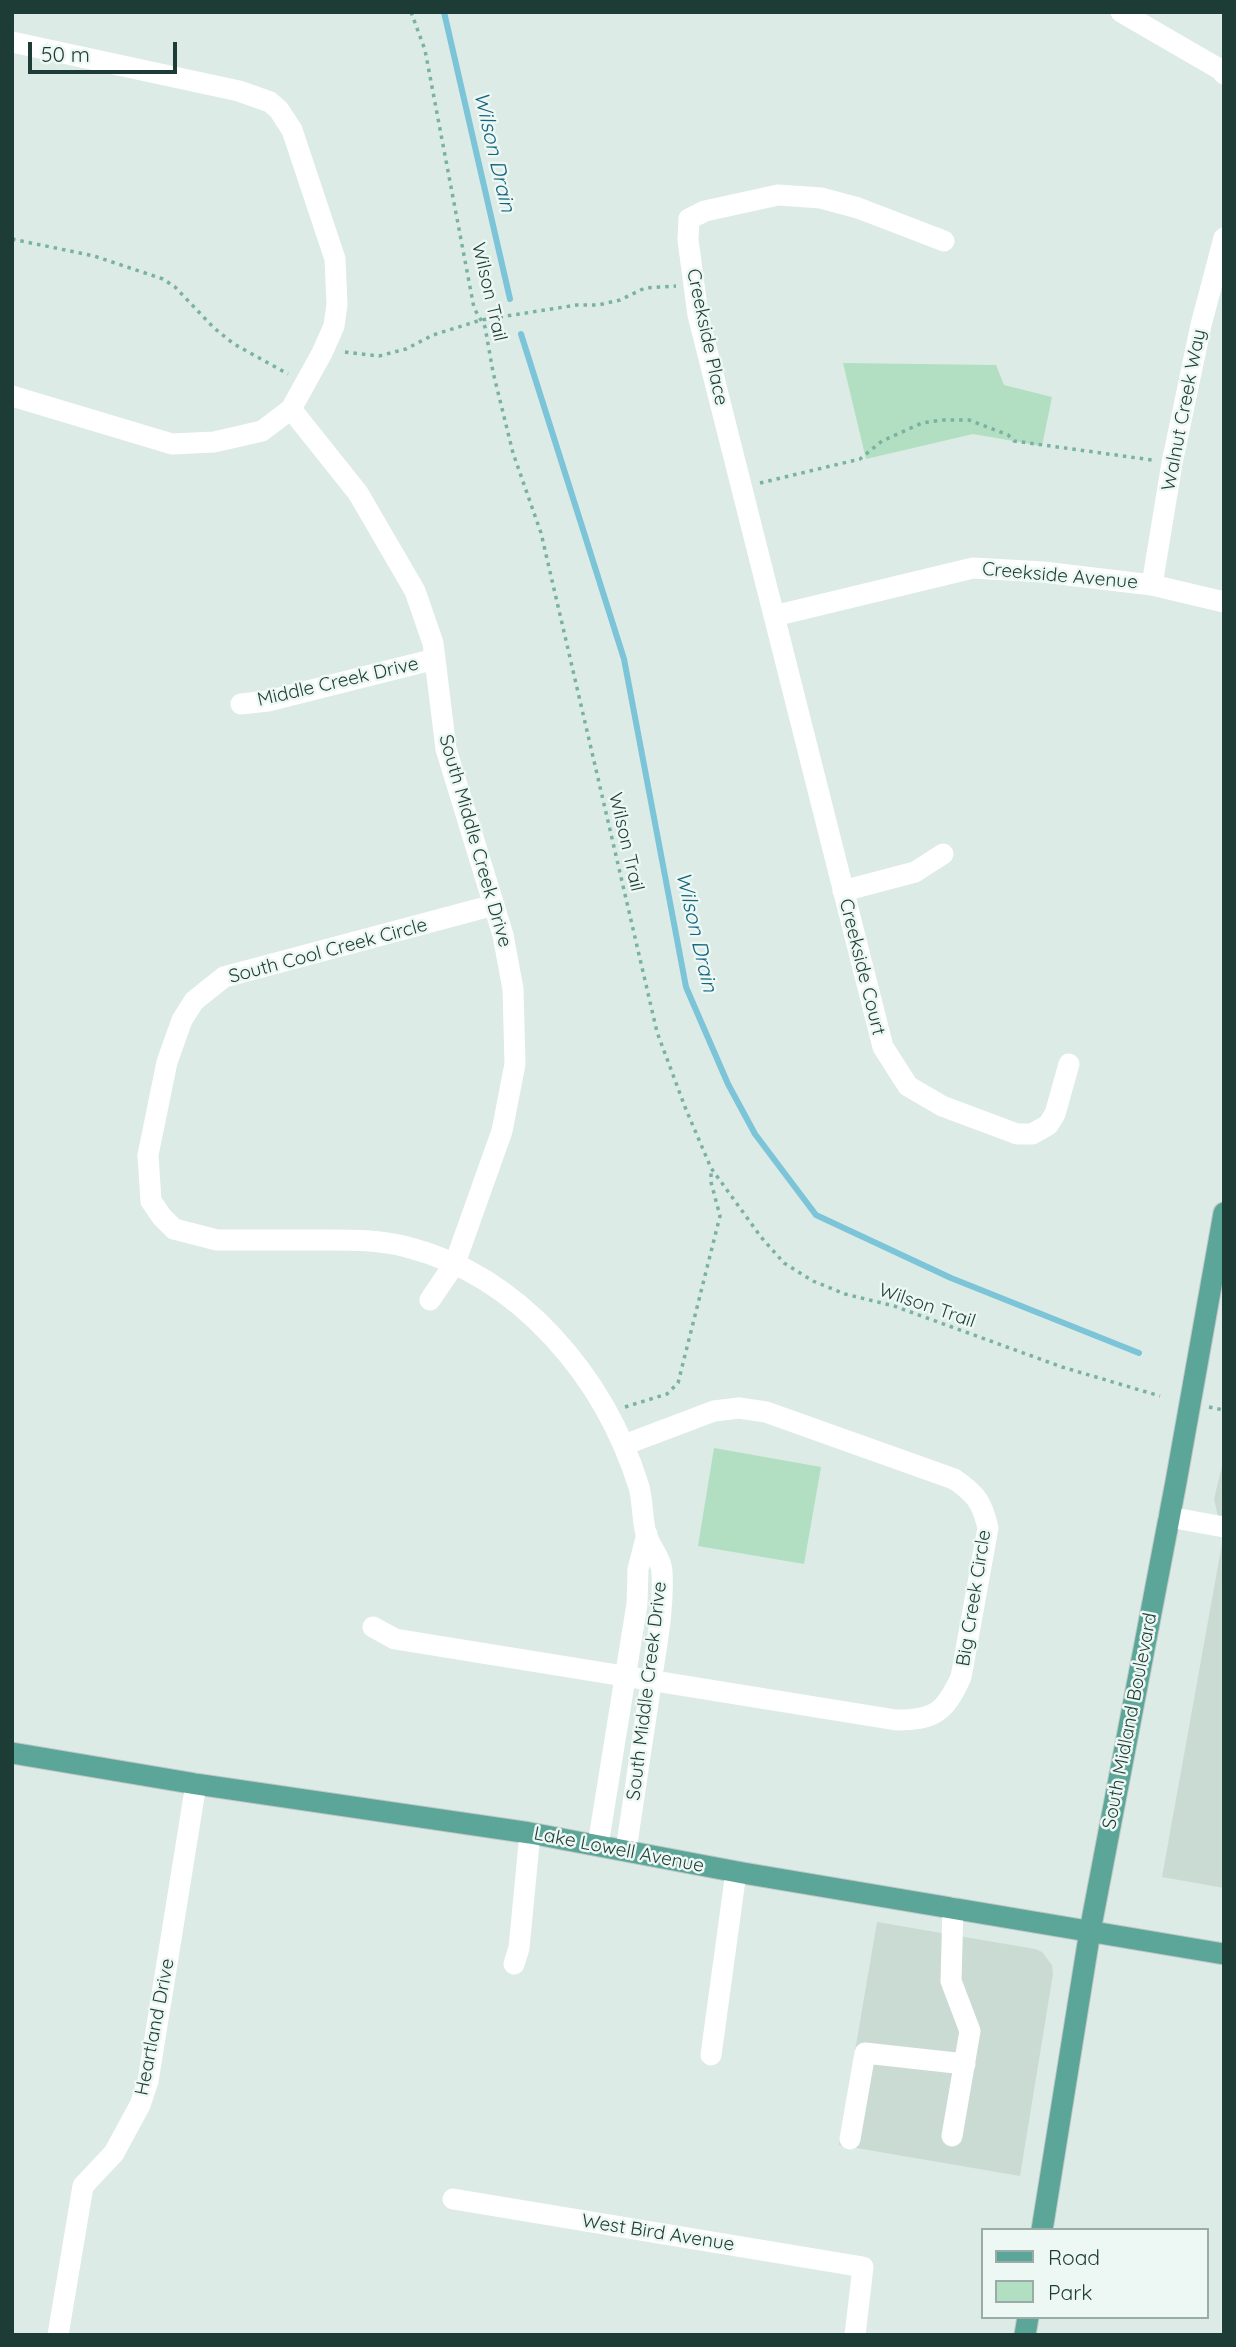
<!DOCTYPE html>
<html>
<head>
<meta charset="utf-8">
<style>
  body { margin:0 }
  #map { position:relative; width:1236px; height:2347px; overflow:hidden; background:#dcebe5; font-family:Quicksand,sans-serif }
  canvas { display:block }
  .frame { position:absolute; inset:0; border:14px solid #1c3c35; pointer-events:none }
  .legend { position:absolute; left:981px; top:2228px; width:228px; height:91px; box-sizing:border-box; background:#edf7f3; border:2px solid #99aca7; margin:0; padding:9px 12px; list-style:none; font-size:21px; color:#1c3c35 }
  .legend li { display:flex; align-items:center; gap:14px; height:35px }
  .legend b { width:35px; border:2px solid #99aca7 }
  .scale { position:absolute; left:28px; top:42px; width:149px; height:32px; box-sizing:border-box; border:4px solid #1c3c35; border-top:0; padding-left:9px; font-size:21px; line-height:24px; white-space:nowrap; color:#1c3c35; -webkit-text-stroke:5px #edf7f3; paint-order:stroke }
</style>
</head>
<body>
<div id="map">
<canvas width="1236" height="2347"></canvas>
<div class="frame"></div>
<ul class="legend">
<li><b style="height:9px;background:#5ba698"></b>Road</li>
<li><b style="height:19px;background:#b2dfc1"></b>Park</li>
</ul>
<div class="scale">50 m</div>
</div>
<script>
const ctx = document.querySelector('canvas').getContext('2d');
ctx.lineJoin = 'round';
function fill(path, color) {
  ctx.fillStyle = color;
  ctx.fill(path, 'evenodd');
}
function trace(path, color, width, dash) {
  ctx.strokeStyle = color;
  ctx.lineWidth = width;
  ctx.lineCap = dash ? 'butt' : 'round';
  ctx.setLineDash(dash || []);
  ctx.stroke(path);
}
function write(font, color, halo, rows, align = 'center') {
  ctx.font = font + ' Quicksand,sans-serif';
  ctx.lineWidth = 5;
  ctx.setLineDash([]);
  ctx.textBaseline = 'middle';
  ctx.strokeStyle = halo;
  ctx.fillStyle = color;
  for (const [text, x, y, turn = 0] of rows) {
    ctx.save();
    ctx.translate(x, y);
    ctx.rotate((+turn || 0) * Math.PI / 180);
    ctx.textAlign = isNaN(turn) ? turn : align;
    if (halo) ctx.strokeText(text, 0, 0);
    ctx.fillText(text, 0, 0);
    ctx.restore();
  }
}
fill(new Path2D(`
  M1224 1458V1888L1162 1877 1223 1538 1214 1499Z
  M877 1922 1035 1949 1042 1952 1052 1965 1053 1974 1020 2176 839 2145Z`), '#cadbd4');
fill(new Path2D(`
  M843 363 996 365 1004 385 1052 397 1042 446 973 434 866 459Z
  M714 1448 821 1467 804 1564 698 1546Z`), '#b2dfc1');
trace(new Path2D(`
  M444 12 510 299
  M521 334 624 659 686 987 728 1084 755 1134 816 1215 951 1278 1139 1353`), '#7cc4d8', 6);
const major = new Path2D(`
  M12 1753 196 1784 530 1833 743 1873 1224 1954
  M1042 2230 1090 1931 1176 1482 1224 1213
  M1025 2335 1028 2317`);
trace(major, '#bfc8c6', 23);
trace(new Path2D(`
  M411 12 425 50 474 308 485 327 493 372 513 453 541 533 657 1032 685 1107 711 1168 761 1237 784 1263 813 1281 845 1294 894 1306 1062 1367 1160 1396
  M12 239 94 256 163 279 175 287 214 328 234 344 288 374
  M345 352 379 356 406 349 433 335 481 320 577 305H598L620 300 645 288 676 286
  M760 483 860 459 882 441 922 423 942 420H969L1008 435 1014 441 1152 460
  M625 1407 667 1394 678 1383 720 1216 711 1182V1170
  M1209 1407 1224 1410`), '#79b2a4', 3.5, [3.5, 5]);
trace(new Path2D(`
  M1121 12 1221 70 1224 74
  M12 42 239 91 270 102 279 110 292 130 335 259 337 304 334 326 322 353 291 409 262 431 214 442 172 444 12 396
  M944 241 858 208 821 198 778 195 705 211 689 219 688 240 698 315 883 1047 908 1086 942 1106 1017 1134H1032L1048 1125 1055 1114 1069 1064
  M291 409 358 493 415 591 433 643 446 749 503 935 513 989 515 1064 502 1131 455 1263 430 1300
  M1152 585 1172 463 1201 325 1224 238
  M774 616 973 568 1043 572 1152 585 1224 602
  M241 704 268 701 435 659
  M843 891 915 872 943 854
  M494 905 224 977 194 1001 182 1020 167 1062 148 1155 151 1201 162 1217 174 1229 217 1240C250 1240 284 1240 317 1240 348 1240 377 1239 407 1247 521 1276 605 1378 639 1487 643 1502 642 1519 646 1534 650 1547 662 1559 662 1573 664 1610 656 1647 651 1683 643 1739 634 1794 626 1850
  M1169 1517 1224 1527
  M373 1627 395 1639 896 1720C935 1720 945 1712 961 1677L988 1528C982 1502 976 1494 954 1479L766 1412 739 1408 714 1411 624 1445
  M598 1845 637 1604 638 1569 647 1534
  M514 1964 519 1948 530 1833
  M711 2055 736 1872
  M952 2136 970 2031 951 1981 953 1908
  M850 2139 865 2053 965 2064
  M453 2199 863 2267 855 2335
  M58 2335 83 2186 114 2153 140 2105 148 2081 196 1784`), '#fff', 21);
trace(major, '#5ba698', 21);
write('19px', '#1c3c35', '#edf7f3', [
  ["Wilson Trail",489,292,77],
  ["Creekside Place",707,337,78],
  ["Walnut Creek Way",1184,410,-79],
  ["Creekside Avenue",1060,576,5],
  ["Middle Creek Drive",338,682,-13],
  ["South Middle Creek Drive",475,841,74],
  ["Wilson Trail",626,842,77],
  ["South Cool Creek Circle",328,951,-15],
  ["Creekside Court",862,967,76],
  ["Wilson Trail",927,1306,19],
  ["Big Creek Circle",974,1598,-81],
  ["South Middle Creek Drive",647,1691,-83],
  ["South Midland Boulevard",1130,1721,-79],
  ["Lake Lowell Avenue",619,1850,11],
  ["Heartland Drive",155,2027,-79],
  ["West Bird Avenue",658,2233,9]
]);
write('italic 21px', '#10647e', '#edf7f3', [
  ["Wilson Drain",494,152,77],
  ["Wilson Drain",696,932,77]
]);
</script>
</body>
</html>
